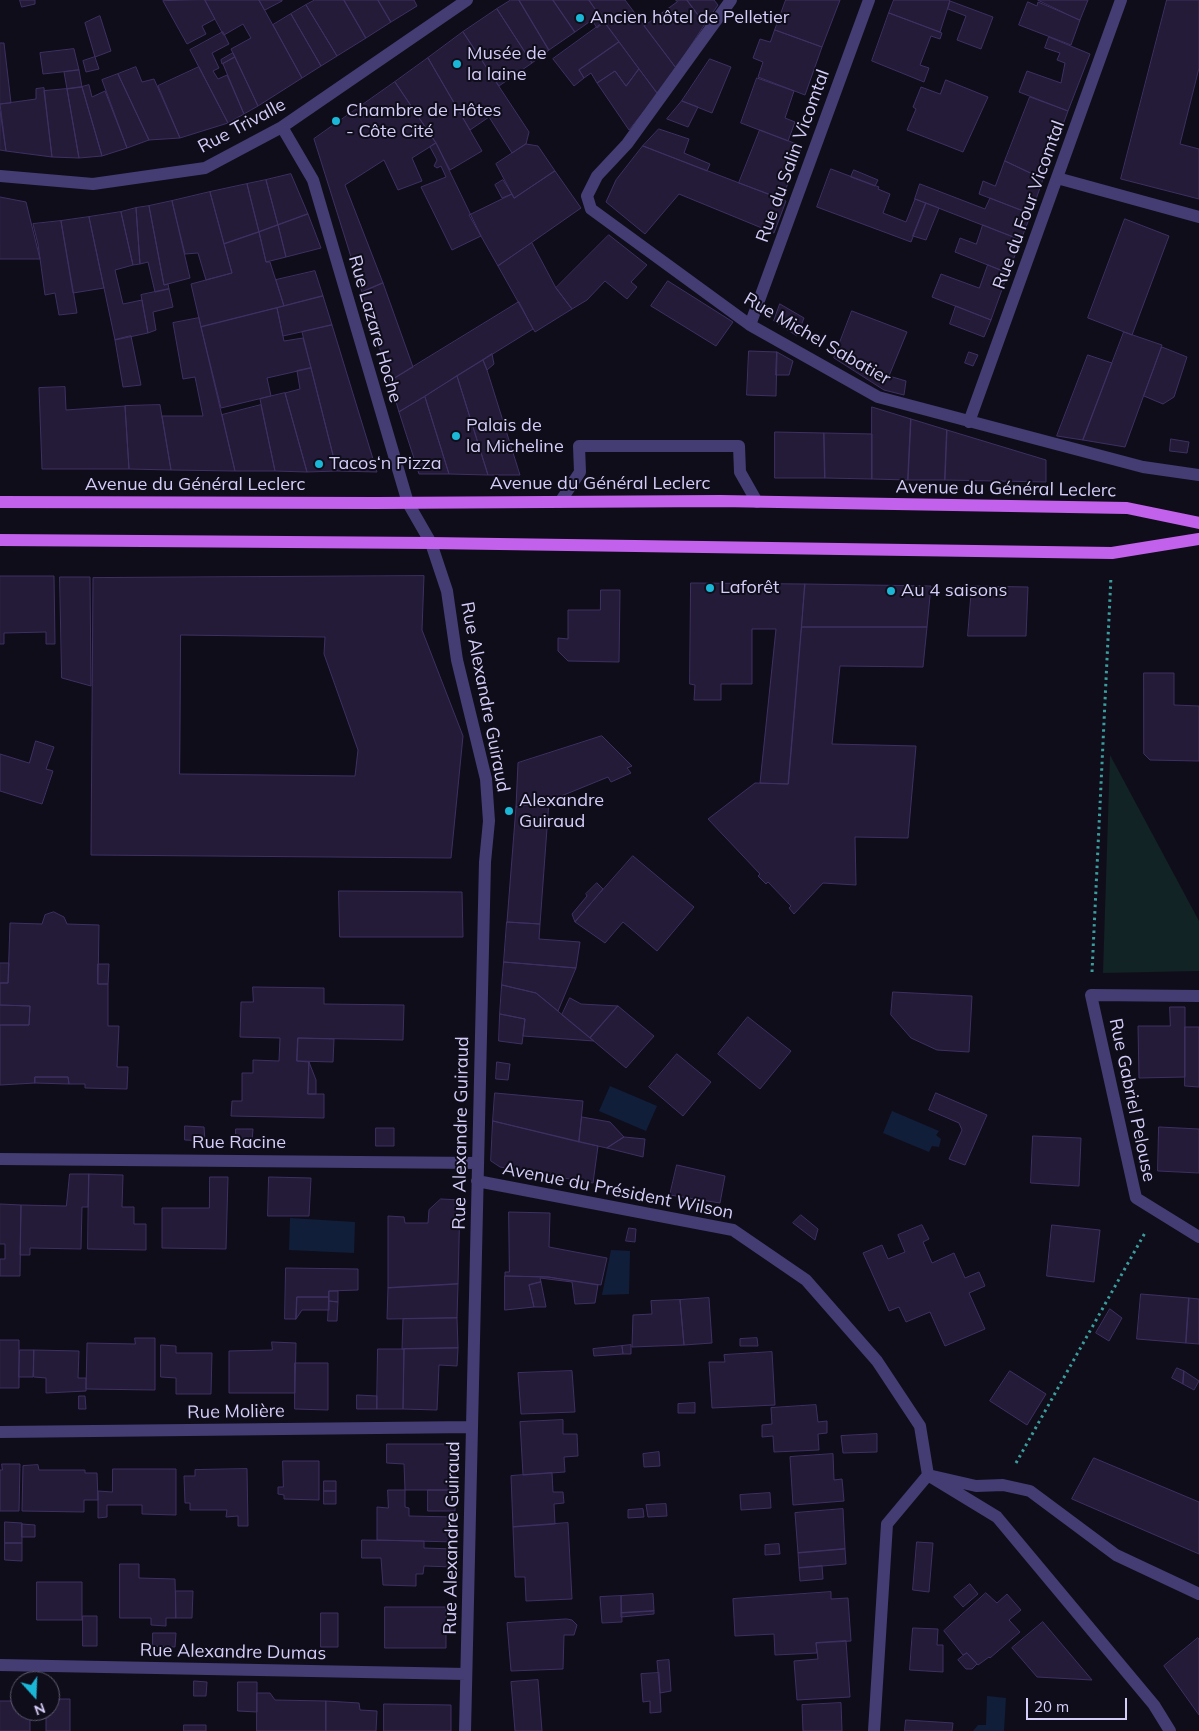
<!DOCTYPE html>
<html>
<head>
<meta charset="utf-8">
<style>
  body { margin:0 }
  #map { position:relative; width:1199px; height:1731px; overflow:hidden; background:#100d1a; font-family:Mulish,sans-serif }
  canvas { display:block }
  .north { position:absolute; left:10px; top:1671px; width:50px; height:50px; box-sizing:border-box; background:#100d1a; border:1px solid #5f5a73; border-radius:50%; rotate:160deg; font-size:14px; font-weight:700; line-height:20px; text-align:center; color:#d5cdf9 }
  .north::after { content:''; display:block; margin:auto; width:18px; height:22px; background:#1ab7d7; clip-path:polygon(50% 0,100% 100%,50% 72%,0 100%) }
  .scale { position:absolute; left:1026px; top:1698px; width:101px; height:22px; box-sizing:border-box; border:2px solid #d5cdf9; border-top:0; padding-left:6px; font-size:15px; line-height:18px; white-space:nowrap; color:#d5cdf9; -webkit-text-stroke:4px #100d1a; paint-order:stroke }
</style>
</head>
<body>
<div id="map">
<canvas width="1199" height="1731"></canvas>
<div class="north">N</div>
<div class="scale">20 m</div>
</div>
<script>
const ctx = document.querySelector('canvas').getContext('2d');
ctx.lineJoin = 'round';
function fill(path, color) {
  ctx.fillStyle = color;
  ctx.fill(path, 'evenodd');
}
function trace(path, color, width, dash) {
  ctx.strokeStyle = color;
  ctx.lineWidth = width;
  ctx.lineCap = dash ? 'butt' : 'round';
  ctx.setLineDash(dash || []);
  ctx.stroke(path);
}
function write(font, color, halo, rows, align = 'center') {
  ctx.font = font + ' Mulish,sans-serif';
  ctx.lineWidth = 4;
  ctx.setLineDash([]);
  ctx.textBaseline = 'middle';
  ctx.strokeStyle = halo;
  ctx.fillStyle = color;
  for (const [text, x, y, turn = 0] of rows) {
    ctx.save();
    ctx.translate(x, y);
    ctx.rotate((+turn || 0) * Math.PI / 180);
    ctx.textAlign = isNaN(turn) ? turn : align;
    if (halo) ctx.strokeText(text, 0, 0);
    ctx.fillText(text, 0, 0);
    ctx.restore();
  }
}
fill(new Path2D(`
  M1110 755 1199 921V971L1103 973Z`), '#112324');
fill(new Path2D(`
  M610 1086 657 1106 646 1131 599 1111Z
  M892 1111 939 1131 936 1135 941 1139 939 1147 932 1146 929 1152 883 1133Z
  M290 1218 355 1222 354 1253 289 1250Z
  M611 1250 630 1251 629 1294 602 1295Z
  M987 1696 1006 1698 1004 1731H973L978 1725H986Z`), '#111e3a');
const building = new Path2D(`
  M20 0H35V4L22 7Z
  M205 0 215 19 202 26 206 34 187 44 163 1Z
  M205 0H259L302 78 258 106 231 49 251 38 243 24 224 35Z
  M259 0H282V1L265 10Z
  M315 0H344L366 38 337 56 306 5Z
  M344 0H378L391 22 366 38Z
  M378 0H414L417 6 391 22Z
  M511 0H519L549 50 532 63 497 9Z
  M519 0H553L575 32 549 50Z
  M553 0H589L599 15 575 32Z
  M589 0H625L676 68 658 94Z
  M676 0H687L705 24 676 68 644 26 677 2Z
  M687 0H714L718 5 705 24Z
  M786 0H840L822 47 775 30Z
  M894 0H949L950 1 940 32 889 13Z
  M1038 0H1088L1080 20Z
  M1167 0H1199V68L1180 144 1199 149V199L1121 179Z
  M950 1 993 17 981 49 957 40 966 16 948 9Z
  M1028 2 1037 6 1038 2 1080 20 1071 45 1019 25Z
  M306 5 337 56 321 66 291 14Z
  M497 9 532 63 499 86 463 32Z
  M889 13 942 33 940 39 931 36 920 65 929 68 924 82 872 61Z
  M291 14 321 66 302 78 273 25Z
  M599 15 604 22 597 28 592 20Z
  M100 16 111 51 95 57 85 23Z
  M604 22 619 42 579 70 584 78 574 86 553 59Z
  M775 30 822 47 805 95 758 77 763 62 753 58 760 39 770 42Z
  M223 32 229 44 212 53 219 68 213 71 218 79 227 75 244 114 228 123 190 50Z
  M463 32 529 132 526 144 512 153 489 117 470 130 428 58Z
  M1049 37 1090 54 1068 111 1019 92 1027 71 1061 83 1065 63 1057 60 1060 53 1045 48Z
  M619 42 639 69 626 86 615 71 597 83 591 73 584 78 579 70Z
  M0 43H4L11 103 0 104Z
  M74 49 79 70 43 74 40 53Z
  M233 53 235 57 222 64 221 60Z
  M95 57 99 69 86 72 83 61Z
  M235 57 258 106 244 114 223 64Z
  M428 58 482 151 450 170 436 143 395 82Z
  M710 59 731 67 712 113 682 101Z
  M136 67 142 82 154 79 180 138 149 140 118 74Z
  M199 67 228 123 180 138 158 86Z
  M639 69 658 94 629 130 597 83 615 71 626 86Z
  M79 70 82 87 67 89 64 72Z
  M118 74 149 140 127 148 102 80Z
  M757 78 794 91 785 118 795 122 788 141 741 123Z
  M946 80 988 97 963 152 907 130 916 109 913 107 921 87 940 94Z
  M395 82 436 143 412 158 422 181 398 190 384 160 345 185 383 283 362 292 314 139Z
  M89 85 92 97 105 91 127 148 102 156 82 87Z
  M82 87 102 156 79 158 67 89Z
  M44 88 52 157 6 151 0 104 36 99V89Z
  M67 89 79 158 52 157 44 91Z
  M1030 97 1068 111 1043 179 1005 161Z
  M682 101 698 107 688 127 667 119Z
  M0 111 6 151 0 150Z
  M659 129 689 139 684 153 710 164 707 171 643 146Z
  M760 130 802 146 782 199 739 183Z
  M436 143 481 236 452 250 421 187 446 177 441 166 437 168 434 166 437 160 430 147Z
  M526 144 538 146 555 171 514 198 496 164Z
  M643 146 786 201 774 233 679 194 645 234 606 202 616 180Z
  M1005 161 1043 179 1031 214 979 194 983 181 995 186Z
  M831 169 879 187 878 189 890 194 883 213 906 222 915 199 926 203 911 242 817 207Z
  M854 170 878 180 875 186 851 177Z
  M555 171 581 208 498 266 469 215 512 194 514 198Z
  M291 174 308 214 278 225 266 180Z
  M266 180 278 225 259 232 247 184Z
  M503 180 512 194 502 198 495 185Z
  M247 184 259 232 224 244 210 192Z
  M920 184 985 209 990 198 1031 214 1021 240 915 199Z
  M210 192 232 273 206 280 198 253 185 254 172 201Z
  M0 197 26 202 40 259H0Z
  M172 201 190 278 164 285 149 206Z
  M926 203 939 208 926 240 913 236Z
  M149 206 164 285 168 284 169 289 155 292 148 262 140 264 136 208Z
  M136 208 140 264 133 265 121 212Z
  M121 212 133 265 115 270 123 304 142 300 148 333 115 340 89 217Z
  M308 214 321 248 286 257 278 225Z
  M89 217 104 288 73 293 61 221Z
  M1125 219 1169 236 1132 335 1088 318Z
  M61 221 77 313 59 315 55 293 45 295 38 244 33 224Z
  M278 225 286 257 266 262 259 232Z
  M983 225 1021 240 1008 273 955 252 960 238 976 244Z
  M259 232 266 262H270L284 306 201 327 191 284 232 273 224 244Z
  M609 235 647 265 631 282 637 287 627 299 605 281 587 300 572 309 556 288Z
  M532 243 556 288 572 309 535 332 498 266Z
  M988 265 1008 273 991 320 932 297 941 274 979 288Z
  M315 271 323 296 284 306 276 280Z
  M668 281 733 322 716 346 651 306Z
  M383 283 413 367 390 381 362 292Z
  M169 289 173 307 153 312 156 330 148 333 141 295Z
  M323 296 332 325 283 336 277 308Z
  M519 302 533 329 399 412 390 381Z
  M780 304 804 318 797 336 774 321Z
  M956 306 991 320 984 337 950 324Z
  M277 308 284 341 303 338 311 368 267 378 271 396 221 408 201 327Z
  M852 311 907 332 889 376 906 381 904 395 884 390 834 358Z
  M199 318 201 327 235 471 171 470 162 416H203L195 377 183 379 173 323Z
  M332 325 354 397 377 472 337 471 302 332Z
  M1124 332 1162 345 1125 447 1083 440Z
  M131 336 141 385 123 387 115 340Z
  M1162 347 1187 357 1174 397 1163 404 1144 396Z
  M749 351 777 352 776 396 747 395Z
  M777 352 793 361 789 375H776Z
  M969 352 978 355 973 366 965 363Z
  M492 354 494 364 487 370 483 360Z
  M1088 355 1112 363 1083 440 1057 436Z
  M483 360 487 370 520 475H488L457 376Z
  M311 368 337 471 307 472 285 393 300 389 297 371Z
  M457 376 488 475 449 474 425 397Z
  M65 387 66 410 125 406 129 469H42L39 388Z
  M285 393 307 472 275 471 260 399Z
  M425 397 449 474H419L399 412Z
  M160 405 171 470 129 469 125 406Z
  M261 405 275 471H235L222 415Z
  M872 407 911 419 908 480 872 479Z
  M911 419 947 430 945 480H908Z
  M947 430 1046 460V482L945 480Z
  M775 432 824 433 825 478H775Z
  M824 433 872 434V479L825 478Z
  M1171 439 1189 442 1187 453 1170 451Z
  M0 576H54L55 644H46V632L4 633V644H0Z
  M424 576 422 630 463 736 451 858 91 855 93 578ZM181 635 325 637 324 654 358 750 355 776 180 774Z
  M60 577H90L91 686 62 678Z
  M691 583 805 584 788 784 760 783 776 629H752V684H721V700H694L695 685 690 684Z
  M805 584 931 586 927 627H802Z
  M972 586 1028 587 1026 636H968Z
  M601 590H620L619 662 568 661 558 651V638L568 639V610H600Z
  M802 627H927L923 667 840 666 832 744 916 746 908 838 855 837 856 885 823 883 794 914 789 908 791 906 768 882 766 884 758 876 760 874 708 819 755 783 788 784Z
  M1144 673H1174V705L1199 706V761L1150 760 1144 754Z
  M602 736 632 766 627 768 631 773 611 782 608 777 549 801 516 807 518 763Z
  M36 741 54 747 46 769 53 771 42 804 0 791V754L29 763Z
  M549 801 540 924 507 922 516 807Z
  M633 856 694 907 657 951 623 922 605 943 575 922Z
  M597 883 603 889 575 922 572 914 587 896 586 894Z
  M339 891 462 892 463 937H340Z
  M54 912 64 917 67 924 99 925 98 984H108V1026H119L117 1067H128L127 1089 85 1088V1084H69L68 1077H35V1083L0 1085V1025H29L30 1006 0 1005V983H8L10 923 42 924 45 915Z
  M507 922 540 924 539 939 580 942 576 968 504 962Z
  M504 962 576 968 558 1011 536 993 502 985Z
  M0 963H9L8 983H0Z
  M98 964H109L108 984H98Z
  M502 985 536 993 594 1041 523 1036 525 1019 500 1014Z
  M253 987 324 988V1004L404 1005 403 1040 298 1038 297 1061 309 1062 308 1094H324V1118L231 1116 232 1101H242V1073H253V1060L279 1061 280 1038 240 1037 241 1002H253Z
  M893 992 972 996 969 1052 937 1050 911 1038 891 1015Z
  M570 998 581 1004 618 1006 590 1038 562 1015Z
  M0 1005 30 1006 29 1025H0Z
  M618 1006 654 1036 626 1068 590 1038Z
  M1170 1007H1185V1077L1139 1078 1138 1026H1170Z
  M500 1014 525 1019 522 1044 499 1041Z
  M748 1017 791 1051 760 1089 718 1054Z
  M1185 1027H1199V1087L1185 1086Z
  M298 1038 334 1039 333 1062 297 1061Z
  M677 1054 711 1082 683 1116 649 1087Z
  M309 1062 316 1080V1094H308Z
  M497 1062 510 1064 508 1080 496 1079Z
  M35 1077H68L69 1084 35 1083Z
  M495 1093 583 1101 579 1142 493 1121Z
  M936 1093 987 1115 965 1165 949 1159 962 1130 959 1123 929 1110Z
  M582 1117 610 1122 624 1137 607 1148 579 1142Z
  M493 1121 598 1146 593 1183 500 1167 491 1161Z
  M185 1126 204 1127 205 1141 185 1140Z
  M1159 1127 1199 1129V1173L1158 1171Z
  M376 1128H394V1146H376Z
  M236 1129H253L252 1141H236Z
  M1033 1136 1081 1138 1079 1186 1031 1183Z
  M624 1137 645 1139 643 1157 607 1148Z
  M677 1165 725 1176 720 1203 670 1195Z
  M70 1174H89L88 1207H82L81 1249 30 1248V1255H20L21 1205 66 1206Z
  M89 1174 123 1175 122 1207H134V1224H146V1250L88 1249Z
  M210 1177H228L226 1249 162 1248V1208H209Z
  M269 1177 311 1178 309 1216H268Z
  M441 1199 460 1200 458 1284 388 1288V1216L404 1217 405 1223H428L429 1210Z
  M0 1204 21 1205 20 1276H0V1259H5V1244H0Z
  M509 1212 550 1213 549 1247 607 1258 601 1285 548 1277 505 1276V1272H509Z
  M801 1215 818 1229 815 1240 793 1223Z
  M922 1225 929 1239 923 1242 932 1263 954 1253 965 1278 979 1272 985 1286 969 1293 985 1329 945 1346 930 1312 906 1322 899 1307 889 1311 863 1253 882 1245 888 1259 905 1252 898 1235Z
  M1052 1225 1100 1230 1094 1282 1047 1276Z
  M629 1228 636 1229 635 1242 626 1241Z
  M286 1268 358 1269V1290L329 1291V1297H297L296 1319H285Z
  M505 1276 548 1277 598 1285 595 1303 575 1304 572 1282 540 1278 541 1282 529 1285 534 1307 505 1310Z
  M541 1282 546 1307H534L529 1285Z
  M458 1284 457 1318 387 1319 388 1288Z
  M329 1291H338V1302L329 1301Z
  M1141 1294 1189 1298 1186 1343 1137 1339Z
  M297 1297H329V1310H302L296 1319Z
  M709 1298 712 1343 684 1345 680 1300Z
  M1189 1298 1199 1299V1344L1186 1343Z
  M680 1300 684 1345 632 1347 633 1315 652 1314 651 1301Z
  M329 1301 338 1302 337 1321H328Z
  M1110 1309 1122 1318 1109 1341 1096 1333Z
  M457 1318 458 1348 402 1349 403 1319Z
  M135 1338H155V1390L86 1389 87 1343 135 1344Z
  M757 1338 758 1346H740V1339Z
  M0 1340H19V1388H0Z
  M272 1342 296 1343 295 1393H229V1351L272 1350Z
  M161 1345 176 1346V1353H212L211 1394H176V1378L161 1377Z
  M631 1345V1354H623L622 1346Z
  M622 1346 623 1354 594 1356 593 1349Z
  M458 1348 457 1366 439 1365 437 1410 403 1409 404 1349Z
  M378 1349H404L403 1409H377Z
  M20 1350H34L33 1377H19Z
  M34 1350 79 1351 78 1378H86V1391L46 1393V1378L34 1377Z
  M772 1352 775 1405 712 1408 709 1362H725L724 1355Z
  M295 1363H328V1410L295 1409Z
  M1177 1368 1184 1371 1183 1384 1172 1378Z
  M572 1371 575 1412 521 1414 518 1373Z
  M1010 1371 1046 1394 1027 1425 990 1401Z
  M1184 1371 1199 1381 1194 1390 1183 1384Z
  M357 1395 377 1396V1409H357Z
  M79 1396H85L86 1409H79Z
  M695 1403V1413H678V1404Z
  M816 1405 818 1422 827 1421V1433L818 1434 819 1450 774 1452 773 1436 762 1437V1425L772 1424 771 1408Z
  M563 1420V1434H577L578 1456 564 1457 565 1472 523 1475 520 1422Z
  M877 1434V1452L843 1453 841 1436Z
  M387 1444H456L455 1490H405L404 1464 387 1463Z
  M659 1452 660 1466 644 1467 643 1454Z
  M833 1454 834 1480 842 1479 844 1501 793 1505 790 1457Z
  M1094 1458 1199 1502V1554L1072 1499Z
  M283 1461H319V1500L284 1499V1495L278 1494V1487H283Z
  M2 1464H20L19 1511H0V1470H2Z
  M38 1465 39 1470H85V1473H97L98 1500H84V1512L22 1511 23 1466Z
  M113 1469H176V1515L142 1514V1505H107V1517L98 1518V1491L112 1492Z
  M247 1469 248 1526H238V1516L226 1517 227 1510H190V1503H185L184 1476H195V1470Z
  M552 1473 553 1492H563L564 1503 554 1504 555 1524 513 1527 511 1476Z
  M324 1481H336V1491H324Z
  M388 1490H405V1507L409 1508V1516L455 1517V1542L377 1540V1507L388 1508Z
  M428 1490H455V1511H428Z
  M324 1491H336V1504H324Z
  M770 1493 771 1508 741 1510 740 1495Z
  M666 1504 667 1516 648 1517 646 1505Z
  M643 1509 644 1517 628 1518V1510Z
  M843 1509 845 1549 798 1553 795 1513Z
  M5 1522 22 1523V1543H5Z
  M568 1523 572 1599 526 1601 525 1577H515L513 1527Z
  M22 1524 35 1525V1537H22Z
  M362 1540 424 1541V1548L455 1549 454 1567 424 1566 423 1574H416V1586L383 1585 381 1558H362Z
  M917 1542 933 1543 929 1592 913 1590Z
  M5 1543H22V1561L5 1560Z
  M779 1544 780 1554 765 1555V1545Z
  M845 1549 846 1564 799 1568 798 1553Z
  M120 1564H139V1578L175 1579 176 1618H166V1626L151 1625V1618H120Z
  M822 1566 823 1579 800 1581 799 1568Z
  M37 1582H82V1620H37Z
  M970 1584 978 1594 963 1607 954 1597Z
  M176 1591H193L192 1618H176Z
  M831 1592V1599L848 1598 851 1641 816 1643 817 1653 775 1655 774 1634 735 1636 733 1599Z
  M986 1593 997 1603 1007 1594 1021 1610 1009 1620 1020 1632 990 1658 989 1657 978 1665 967 1653 963 1655 944 1631Z
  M653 1594 654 1611 621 1613V1596Z
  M621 1596 622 1622 602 1623 600 1597Z
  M385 1607H446V1648H385Z
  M654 1611V1614L621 1617V1613Z
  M321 1613H338V1647H321Z
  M83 1616H97V1646H83Z
  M567 1619 572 1620 577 1625 574 1635H564L563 1669 511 1671 507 1623Z
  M1043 1622 1092 1680 1037 1677 1012 1648Z
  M913 1628 938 1629 937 1645H943V1672L910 1670Z
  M153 1633H176L175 1647 153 1646Z
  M1198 1638 1199 1639V1715L1164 1666Z
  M846 1641 850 1697 797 1700 794 1661 818 1659 816 1643Z
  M967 1653 977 1664 972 1669H966L958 1660Z
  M669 1660 671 1691 660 1693 657 1661Z
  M659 1673 661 1712 650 1713V1701L643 1702 641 1674Z
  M538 1680 542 1731H515L511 1682Z
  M194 1681 207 1682 206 1696H194Z
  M238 1682H257V1712L238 1711Z
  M257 1693H270L275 1700 326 1701V1731H257Z
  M50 1699H70V1731H46V1711H50Z
  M0 1701H20V1711H30V1731H0Z
  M326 1701 359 1703 360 1710 377 1711 376 1731H326Z
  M841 1703 842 1731H803L802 1705Z
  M384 1704 451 1705V1731H384Z
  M906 1720 953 1723 952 1731H905Z
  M184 1725H206V1731H184Z`);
fill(building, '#241b39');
trace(building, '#3e3062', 1);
trace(new Path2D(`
  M1092 972 1111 576
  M1016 1463 1146 1231`), '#3a9e9f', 3, [2.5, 4]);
trace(new Path2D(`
  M731 0 627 144 597 176 587 196 591 209 750 325 878 397 1143 467 1199 475
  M282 127 313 180 408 503 431 543 447 591 457 660 486 779 489 821 485 862 465 1731
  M0 176 93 184 205 168 282 127 467 0
  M1057 178 1199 217
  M750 325 869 0
  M969 422 1121 0
  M560 502 580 472 579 446H739L740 472 757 502
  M1199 996 1091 995 1136 1198 1199 1237
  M0 1159 478 1163
  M477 1181 733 1230 806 1280 877 1361 920 1426 928 1475 997 1517 1154 1705 1170 1731
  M0 1432 472 1427
  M0 1665 466 1674
  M874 1731 887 1524 928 1475 976 1486 1003 1485 1030 1491 1116 1555 1199 1594`), '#433d74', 12);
trace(new Path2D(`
  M0 502 376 503 720 501 1127 508 1199 523
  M0 540 431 543 1112 553 1199 539`), '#c261ec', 12);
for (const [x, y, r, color] of [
  [580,18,5,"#1ab7d7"],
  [457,64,5,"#1ab7d7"],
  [336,121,5,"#1ab7d7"],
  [456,436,5,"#1ab7d7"],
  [319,464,5,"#1ab7d7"],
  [710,588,5,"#1ab7d7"],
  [891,591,5,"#1ab7d7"],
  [509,811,5,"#1ab7d7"]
]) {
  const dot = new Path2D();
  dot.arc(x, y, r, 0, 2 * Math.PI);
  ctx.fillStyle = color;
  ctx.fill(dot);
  trace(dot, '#100d1a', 2);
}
write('18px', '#d5cdf9', '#100d1a', [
  ["Ancien hôtel de Pelletier",590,18],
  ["Musée de",467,54],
  ["la laine",467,75],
  ["Chambre de Hôtes",346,111],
  ["- Côte Cité",346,132],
  ["Palais de",466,426],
  ["la Micheline",466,447],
  ["Tacos‘n Pizza",329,464],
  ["Laforêt",720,588],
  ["Au 4 saisons",901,591],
  ["Alexandre",519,801],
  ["Guiraud",519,822]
], 'left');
write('18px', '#d5cdf9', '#100d1a', [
  ["Rue Trivalle",242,126,-28],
  ["Rue du Salin Vicomtal",793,156,-70],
  ["Rue du Four Vicomtal",1029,205,-70],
  ["Rue Lazare Hoche",375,329,74],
  ["Rue Michel Sabatier",817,339,30],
  ["Avenue du Général Leclerc",600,484],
  ["Avenue du Général Leclerc",195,485],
  ["Avenue du Général Leclerc",1006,489,1],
  ["Rue Alexandre Guiraud",485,697,79],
  ["Rue Gabriel Pelouse",1132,1100,78],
  ["Rue Alexandre Guiraud",461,1133,-89],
  ["Rue Racine",239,1143],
  ["Avenue du Président Wilson",618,1191,11],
  ["Rue Molière",236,1412,-1],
  ["Rue Alexandre Guiraud",452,1538,-89],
  ["Rue Alexandre Dumas",233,1652,1]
]);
</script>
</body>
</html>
